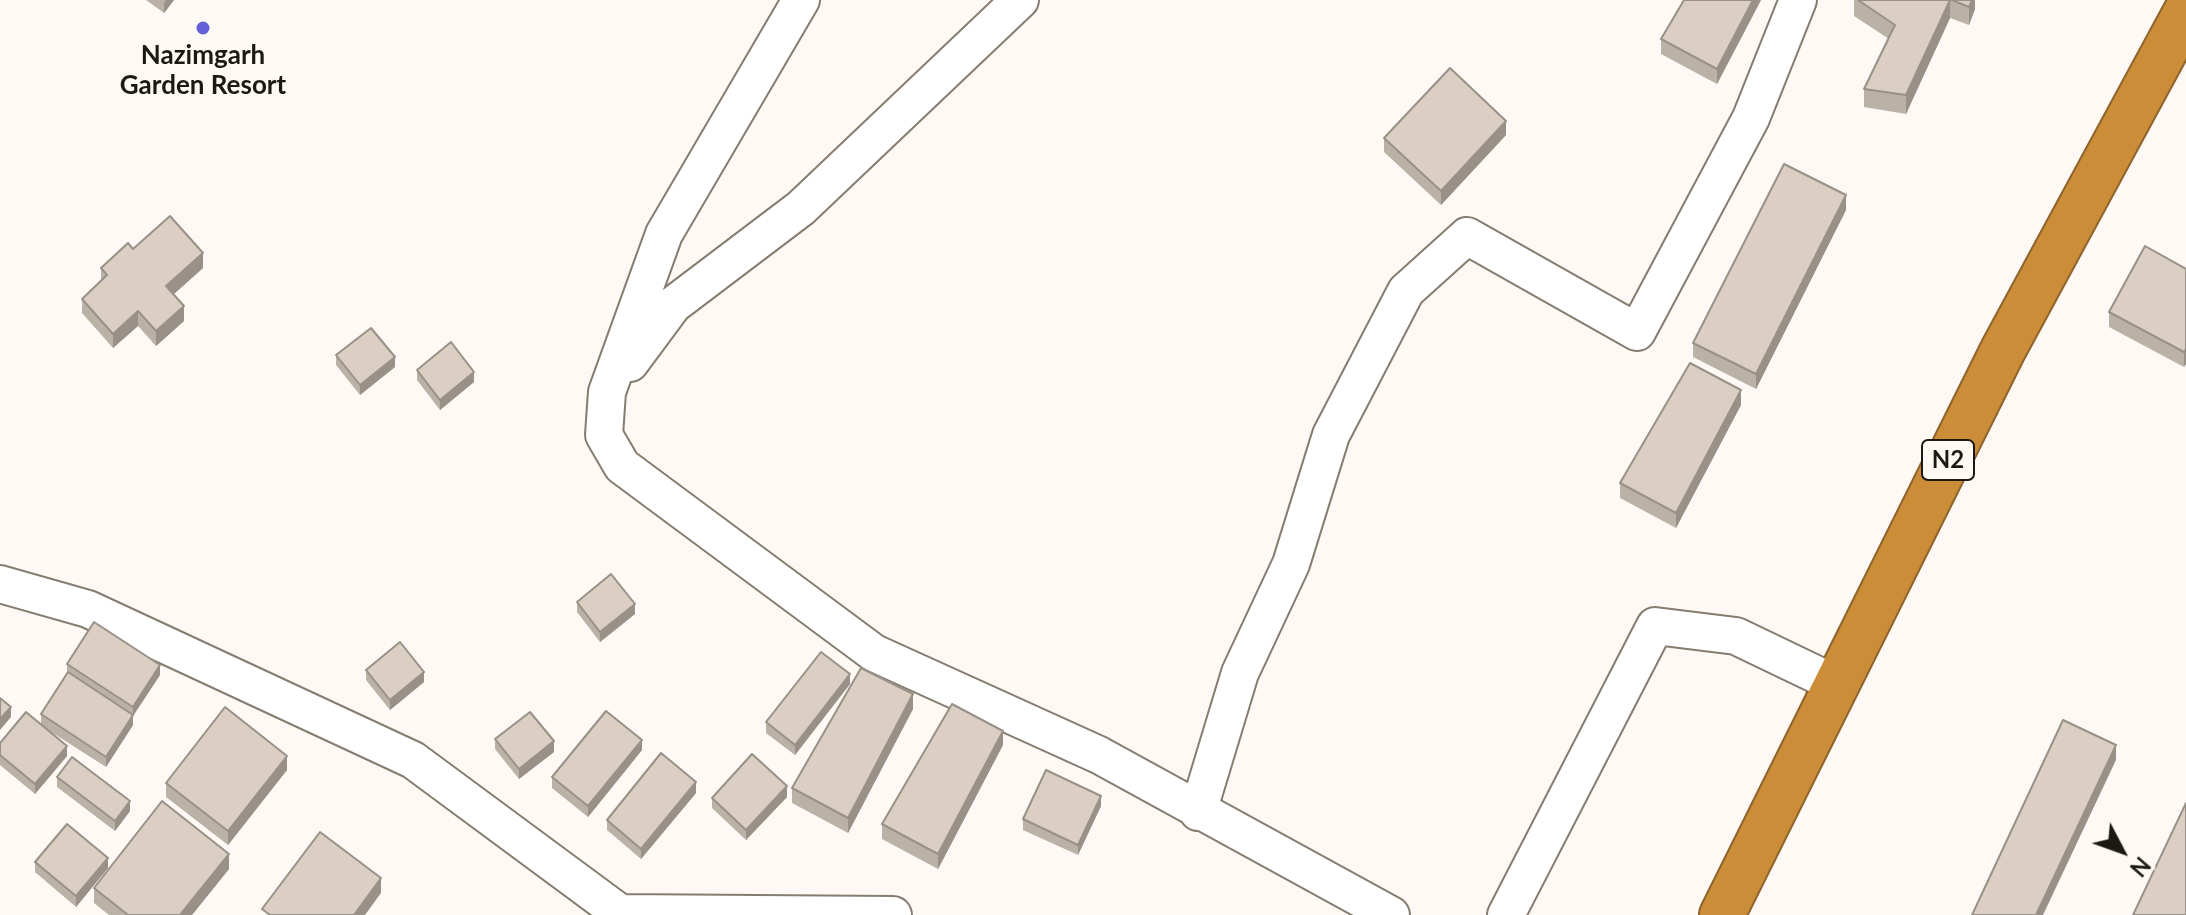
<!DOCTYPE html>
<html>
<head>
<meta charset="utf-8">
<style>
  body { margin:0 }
  #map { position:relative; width:2186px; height:915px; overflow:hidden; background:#fef9f4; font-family:Lato,sans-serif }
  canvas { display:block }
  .north { position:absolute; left:2082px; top:811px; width:80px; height:80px; -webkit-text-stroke:6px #fef9f4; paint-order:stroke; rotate:131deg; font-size:22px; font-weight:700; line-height:32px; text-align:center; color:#1c1813 }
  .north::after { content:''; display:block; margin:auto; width:28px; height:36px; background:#1c1813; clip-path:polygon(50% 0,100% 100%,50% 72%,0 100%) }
</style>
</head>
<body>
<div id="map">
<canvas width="2186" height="915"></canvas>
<div class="north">N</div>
</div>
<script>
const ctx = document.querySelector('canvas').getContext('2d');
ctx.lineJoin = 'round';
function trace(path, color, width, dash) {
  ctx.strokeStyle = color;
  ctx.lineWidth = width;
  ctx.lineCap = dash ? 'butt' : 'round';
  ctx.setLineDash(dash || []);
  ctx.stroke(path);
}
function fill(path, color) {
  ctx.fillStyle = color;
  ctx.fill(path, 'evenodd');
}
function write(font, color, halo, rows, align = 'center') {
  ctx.font = font + ' Lato,sans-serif';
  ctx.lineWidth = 7;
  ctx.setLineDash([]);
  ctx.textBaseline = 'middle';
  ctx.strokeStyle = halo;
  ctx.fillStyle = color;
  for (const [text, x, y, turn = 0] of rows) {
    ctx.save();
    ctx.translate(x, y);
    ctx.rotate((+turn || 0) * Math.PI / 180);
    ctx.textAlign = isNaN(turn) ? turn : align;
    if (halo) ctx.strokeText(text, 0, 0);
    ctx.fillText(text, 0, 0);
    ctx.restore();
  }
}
const minor = new Path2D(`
  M801 0 664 234 607 392 604 435 622 466 874 653 1099 755 1391 915
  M630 363 673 305 801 208 1020 0
  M0 584 88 609 413 760 620 913 893 915
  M1198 812 1240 673 1291 564 1331 435 1406 291 1467 236 1637 332 1751 118 1798 0
  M1506 915 1655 626 1736 636 1836 684`);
const highway = new Path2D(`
  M1722 915 2003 350 2186 12`);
trace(minor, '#867c70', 40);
trace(highway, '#8e642c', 48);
trace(minor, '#fff', 36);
trace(highway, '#cc8d39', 44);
fill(new Path2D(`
  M146 0H174L164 13Z
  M1761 0 1717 84 1661 54V39Z
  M1854 0H1975V9L1969 25 1950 18 1906 114 1864 107V89L1889 39 1854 16Z
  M1506 135 1441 205 1384 152V138Z
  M1846 210 1756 389 1693 357V343Z
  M133 249 203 268 174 294 184 321 156 346 138 326 113 348 82 313V299L101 281V268Z
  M2186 269 2184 367 2109 327V312Z
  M336 355 395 367 360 395 336 365Z
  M417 370 474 382 440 410 417 380Z
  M1741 405 1676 528 1620 498V483Z
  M577 602 635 614 600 642 577 612Z
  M67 664 160 675 133 716V725L106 767 45 728 67 756 35 794 0 765V743L41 724V714L67 673Z
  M366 670 424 682 390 710 366 680Z
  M850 684 795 755 766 733V722Z
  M913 709 848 833 792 803V788Z
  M495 739 554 752 519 779 495 749Z
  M1003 745 938 869 882 839V824Z
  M642 750 588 817 552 788V777Z
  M287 770 228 845 166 797V783Z
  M57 777 130 811 115 831 57 787Z
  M696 793 641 859 607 830V820Z
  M787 797 746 840 712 808V798Z
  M1101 806 1078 855 1023 830V819Z
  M35 862 108 868 76 907 35 872Z
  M229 869 192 915H109L94 903V888Z`), '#bbb2a7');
fill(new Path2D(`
  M166 0H174L164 13V3Z
  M1753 0H1761L1717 84V69Z
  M1950 0V18L1906 114V95Z
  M1972 0H1975V9L1969 25V7Z
  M1506 121V135L1441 205V191Z
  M1846 195V210L1756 389V374Z
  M203 253V268L166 301V286Z
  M184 306V321L156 346V331Z
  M138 311V326L113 348V334Z
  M2186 349V364L2184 367V352Z
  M395 357V367L360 395V385Z
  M474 372V382L440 410V400Z
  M1741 390V405L1676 528V513Z
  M635 604V614L600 642V632Z
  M160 665V675L133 716V725L106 767V757L133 716V707Z
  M424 672V682L390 710V700Z
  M850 674V684L795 755V745Z
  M913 694V709L848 833V818Z
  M11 707V717L0 730V719Z
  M1003 731V745L938 869V854Z
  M642 740V750L588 817V806Z
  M554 741V752L519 779V769Z
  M2116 745V760L2043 915H2036Z
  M67 746V756L35 794V784Z
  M287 756V770L228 845V831Z
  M696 782V793L641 859V849Z
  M787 786V797L746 840V830Z
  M1101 796V806L1078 855V845Z
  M130 801V811L115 831V821Z
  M229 854V869L192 915H180Z
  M108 858V868L76 907V896Z
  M381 878V893L365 915H354Z`), '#999188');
const building = new Path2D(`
  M1684 0H1753L1717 69 1661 39Z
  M1858 0H1950L1906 95 1864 89 1895 25Z
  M1952 0H1972L1969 7Z
  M1450 68 1506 121 1441 191 1384 138Z
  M1784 164 1846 195 1756 374 1693 343Z
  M170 216 203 253 166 286 184 306 156 331 138 311 113 334 82 299 107 275 101 268 128 243 133 249Z
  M2145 246 2186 269V349L2184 352 2109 312Z
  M371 328 395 357 360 385 336 355Z
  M451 342 474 372 440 400 417 370Z
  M1690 363 1741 390 1676 513 1620 483Z
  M611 574 635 604 600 632 577 602Z
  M94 622 160 665 133 707 67 664Z
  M400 642 424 672 390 700 366 670Z
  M821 652 850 674 795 745 766 722Z
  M861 668 913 694 848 818 792 788Z
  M68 672 133 715 106 757 41 714Z
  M0 698 11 707 0 719Z
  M952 704 1003 731 938 854 882 824Z
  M225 707 287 756 228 831 166 783Z
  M606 711 642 740 588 806 552 777Z
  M26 712 67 746 35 784 0 755V743Z
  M530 712 554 741 519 769 495 739Z
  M2063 720 2116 745 2036 915H1972Z
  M661 753 696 782 641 849 607 820Z
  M752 754 787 786 746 830 712 798Z
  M72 757 130 801 115 821 57 777Z
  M1046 770 1101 796 1078 845 1023 819Z
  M162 801 229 854 180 915H128L94 888Z
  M2186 803V915H2133Z
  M67 824 108 858 76 896 35 862Z
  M320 832 381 878 354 915H270L262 909Z`);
fill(building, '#dacfc2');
trace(building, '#999188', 2);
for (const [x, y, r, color] of [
  [203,28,8,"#6460d9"]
]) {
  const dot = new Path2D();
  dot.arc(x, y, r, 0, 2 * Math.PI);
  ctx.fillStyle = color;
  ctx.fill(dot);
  trace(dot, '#fef9f4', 3);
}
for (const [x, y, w] of [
  [1948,460,52]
]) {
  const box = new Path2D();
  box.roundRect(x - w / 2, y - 20, w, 40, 6);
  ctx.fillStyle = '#fef9f4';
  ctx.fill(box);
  trace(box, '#1c1813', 2);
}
write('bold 24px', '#1c1813', null, [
  ["N2",1948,460]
]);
write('bold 26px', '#1c1813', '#fef9f4', [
  ["Nazimgarh",203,56],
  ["Garden Resort",203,86]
]);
</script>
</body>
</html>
